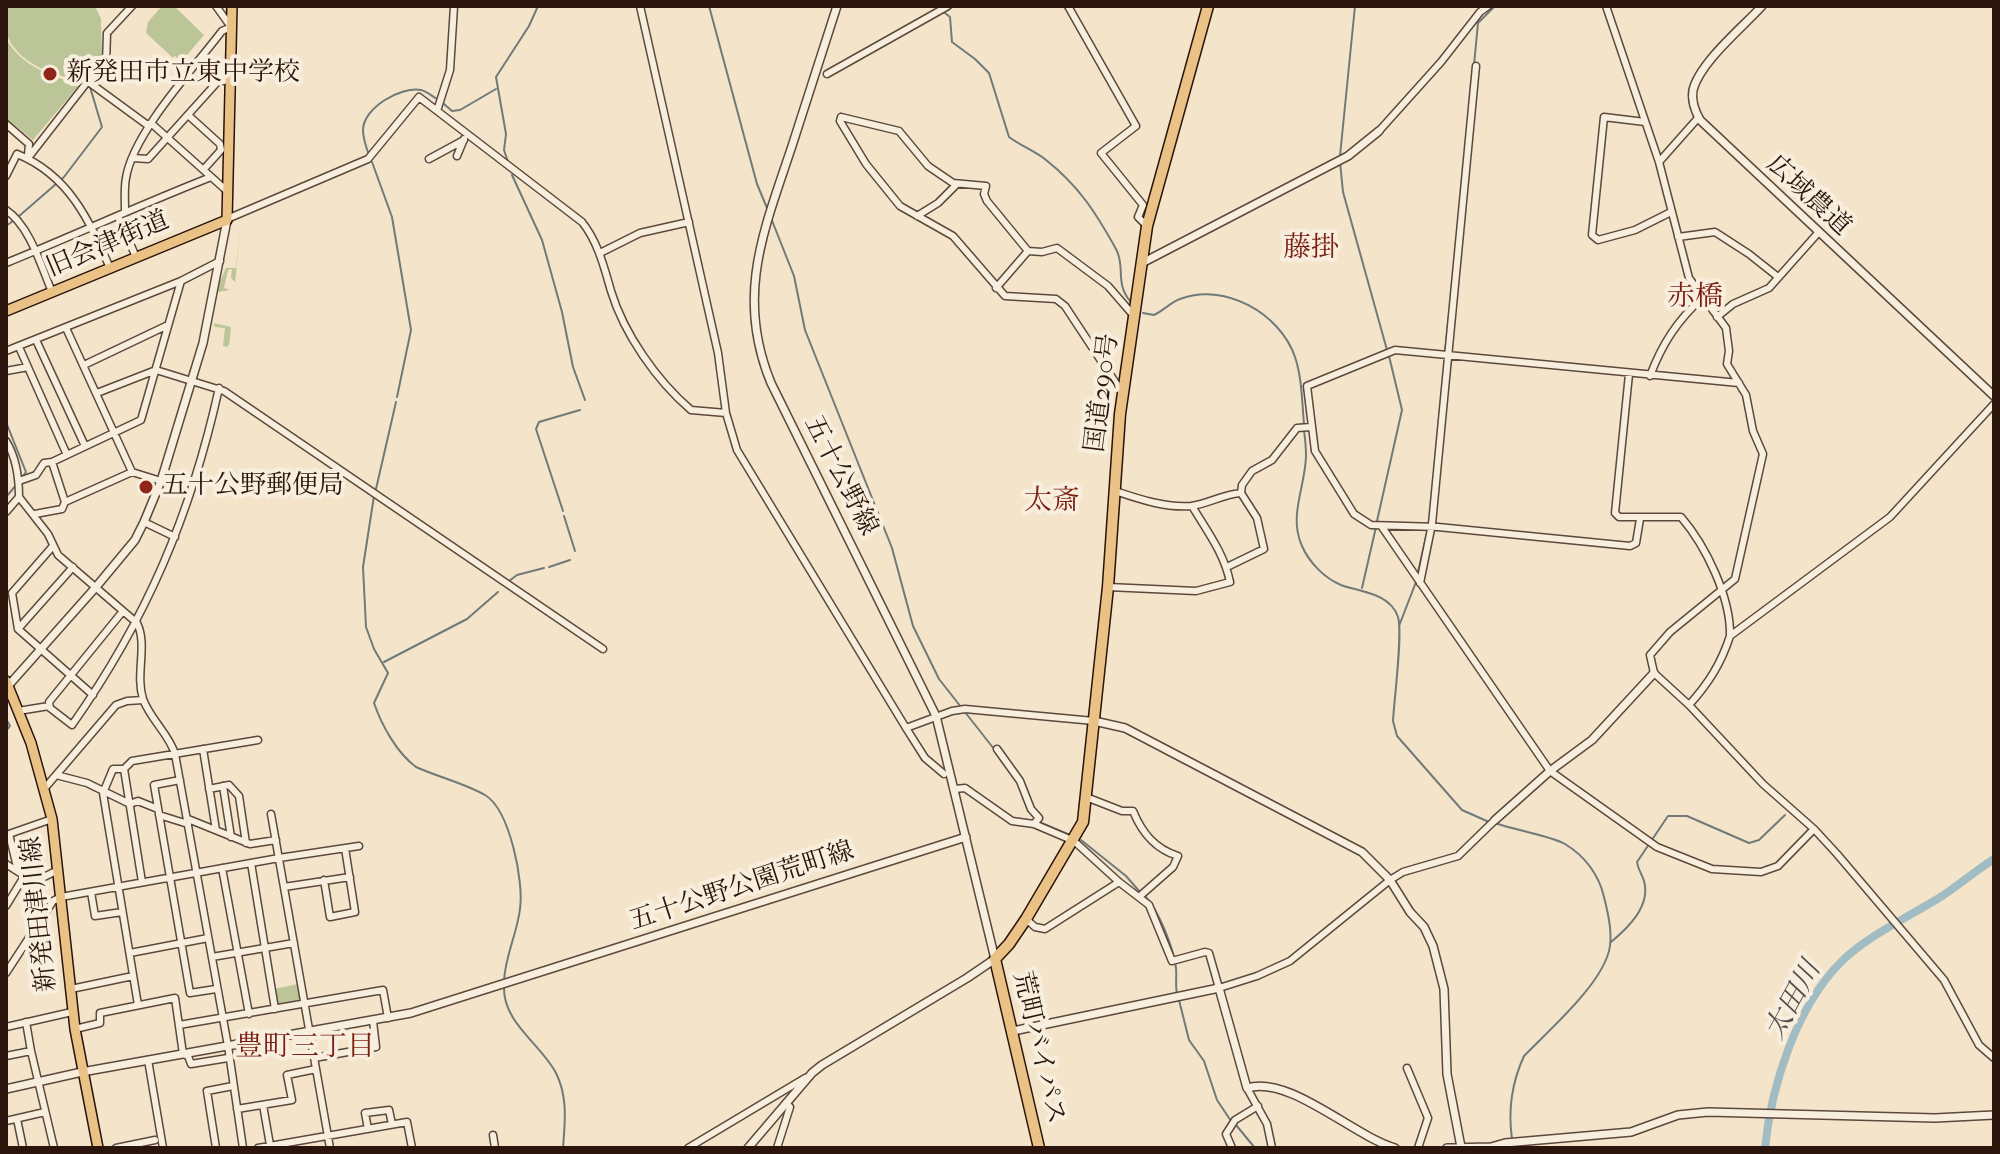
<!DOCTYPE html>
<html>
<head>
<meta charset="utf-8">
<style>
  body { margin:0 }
  #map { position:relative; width:2000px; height:1154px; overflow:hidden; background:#f4e5ca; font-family:"IM FELL French Canon",serif }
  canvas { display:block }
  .frame { position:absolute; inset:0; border:8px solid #2a140c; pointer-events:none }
</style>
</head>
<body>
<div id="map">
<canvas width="2000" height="1154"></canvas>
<div class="frame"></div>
</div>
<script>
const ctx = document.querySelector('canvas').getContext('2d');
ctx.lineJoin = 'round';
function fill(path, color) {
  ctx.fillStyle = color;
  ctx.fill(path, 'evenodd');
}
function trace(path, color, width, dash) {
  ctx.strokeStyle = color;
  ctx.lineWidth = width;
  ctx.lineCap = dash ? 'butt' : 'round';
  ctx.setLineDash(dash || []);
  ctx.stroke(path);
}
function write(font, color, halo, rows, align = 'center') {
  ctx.font = font + ' "IM FELL French Canon","Noto Serif JP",serif';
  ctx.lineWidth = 8;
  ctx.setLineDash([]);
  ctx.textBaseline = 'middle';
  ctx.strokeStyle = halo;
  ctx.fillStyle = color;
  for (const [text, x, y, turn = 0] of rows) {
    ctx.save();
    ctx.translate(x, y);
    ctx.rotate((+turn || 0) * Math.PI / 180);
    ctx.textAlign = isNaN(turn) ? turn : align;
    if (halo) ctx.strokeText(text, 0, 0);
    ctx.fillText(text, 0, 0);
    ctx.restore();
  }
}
fill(new Path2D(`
  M6 6H95L101 19 102 62 82 81C55 76 14 63 6 31 4 24 6 14 6 6Z
  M162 6H174L204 35 182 61 175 56 173 58 146 33 148 22Z
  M6 39C23 67 50 76 80 84L33 140 6 118Z
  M241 219 229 348V344L227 347 223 346 225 328 215 327 213 323 231 327 235 282 231 278 232 269 228 270 224 288 230 290 218 292V286L226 268H236Z
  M298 984 302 1002 278 1007 274 989Z`), '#bbc597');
trace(new Path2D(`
  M709 6 757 184 767 208
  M945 13 950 17 952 42 975 59 989 73 1009 137C1021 146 1035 151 1046 160 1079 186 1096 213 1116 249 1126 267 1114 283 1131 302
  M1474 65 1478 23 1495 6
  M444 104 452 111 460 110 496 89
  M369 155C366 147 363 138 363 130 363 108 401 86 421 90 426 91 432 96 437 99
  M1340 156 1355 6
  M372 162 392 217 411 330 397 397
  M508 162 504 150 506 134 496 77 529 26 538 6
  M1340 162 1343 192 1387 350
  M512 175 542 240 562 312 573 367 585 400
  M18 217 64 177 102 127 90 87
  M771 218 794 276 805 330 892 548 913 626 939 679 994 749
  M6 226 13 221
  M1143 313 1154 315C1163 311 1171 302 1180 299 1224 282 1280 313 1295 357 1302 378 1302 402 1304 424
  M1445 352 1449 315
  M6 422 26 472 23 476
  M1304 430C1305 438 1306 447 1306 455 1306 485 1288 516 1302 546 1309 562 1324 578 1341 585 1360 592 1390 593 1398 617 1403 633 1394 700 1393 721L1397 736 1462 810 1489 822
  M1434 471 1445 358
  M376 489 396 402
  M374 496 363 567 366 627 374 649 388 673 374 703C382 726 397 753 416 767 438 777 464 783 485 795 510 810 524 882 520 909 517 934 505 956 504 981
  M6 497 17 484
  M563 511 536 429 539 422 580 410
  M564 516 575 551
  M1377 521 1402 410 1389 356
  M549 567 570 560
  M1418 572 1428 529
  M509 581 517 575 544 568
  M1362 588 1376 527
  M1399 626 1416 582
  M384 662 467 619 498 592
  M6 719 10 726 6 731
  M1039 822 1070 835
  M1495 823C1514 830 1549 835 1565 844 1585 856 1599 875 1604 897 1608 913 1612 930 1610 946 1605 982 1549 1030 1524 1056 1512 1082 1508 1111 1512 1139
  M1081 840 1126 876 1140 892
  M1145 896C1159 911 1173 947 1176 968 1177 977 1175 984 1177 994
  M1611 942C1628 928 1651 906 1644 881 1642 874 1638 870 1637 862L1668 816H1687L1749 843 1759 840 1785 815
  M504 987C503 1023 541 1044 556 1073 568 1097 565 1122 563 1148
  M1179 1000 1189 1040 1204 1061 1217 1100 1231 1121
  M1236 1125 1255 1148`), '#717979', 2);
trace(new Path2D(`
  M1765 1148C1771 1087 1796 1007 1841 962 1866 937 1908 917 1939 898 1958 886 1975 871 1994 859`), '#a1bcc2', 8);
const minor = new Path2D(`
  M640 6 718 353 726 413 737 450 906 728 925 758 944 774
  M1068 6 1136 126 1101 153 1143 205 1138 217 1147 226
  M1606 6 1659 162 1689 278 1726 328 1729 351 1727 364 1746 395 1753 431 1763 454 1735 579 1670 632 1650 655 1654 673 1689 705 1763 784 1814 829 1837 854 1944 980 1979 1045 1994 1058
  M201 59 224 81
  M827 74 948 6
  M90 83 146 124H152L227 191
  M437 111 450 70 454 6
  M188 115 220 144 221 150 204 169
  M841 117 840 121 866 164 900 206 953 236 1005 296 1056 299 1065 306 1121 391
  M841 117 899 131 928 166 953 183 986 186 984 194 987 201 1028 251 1042 252 1057 248 1108 286 1134 316
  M1645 122 1604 117 1592 235 1598 240 1635 230 1671 212
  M6 124 29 144 28 155
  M1379 131 1441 62 1480 12 1488 6
  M457 156 464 139
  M28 158 88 81 90 83 106 64 107 33 132 6
  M133 158 148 159 221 78
  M429 159 464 140
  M1659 162 1698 118
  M6 176 17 154C69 175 89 220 110 268
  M6 210C30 226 41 266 52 292
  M125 210C125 200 124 188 126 178 133 133 194 68 222 31L231 27 216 6
  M118 216 136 257
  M917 216 938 203 957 184
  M227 219 368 159 419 97 582 222C598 242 604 267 611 291 624 334 657 381 691 410L726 413
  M1678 237 1715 232 1749 254 1778 277
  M600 253 640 233 689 222
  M6 263C75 235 142 204 211 177
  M996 288 1028 251
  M1717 317 1733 304 1769 288 1818 233
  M66 328 132 472
  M36 340 85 446
  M19 347 67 455
  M6 351 181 281 220 261
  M84 365 168 325
  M6 371 28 367
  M1629 374 1615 513 1619 517H1681C1706 546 1731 598 1730 636
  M1650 376C1662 344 1677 321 1702 298
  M97 393 156 370 224 391 603 649
  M6 441C16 457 19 478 19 497L6 512
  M19 481 36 475 44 463 52 462
  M1115 491C1139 499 1165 508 1191 506 1208 504 1224 494 1241 493
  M19 497 48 534 58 555 137 623C148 645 135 674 143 699 150 719 169 734 175 754L228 1046 243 1148
  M65 502 52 462 141 420 181 281
  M35 514 62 509 65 502 132 472 161 481
  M1640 519 1636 543 1630 546 1438 527 1371 525 1354 514 1315 451 1307 386 1395 350 1739 383
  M144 522 175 537
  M1382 527 1550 771 1657 847 1712 869 1761 872 1778 866 1814 829
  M53 546 12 593 18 629 93 695
  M1227 567 1264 549 1257 518 1241 493 1242 485 1252 471 1272 460 1297 428 1311 427
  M1420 583 1432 524 1476 66
  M1108 587 1196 591 1230 582C1224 553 1207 531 1192 506
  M123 611 49 702 50 708 72 725C146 620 191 515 219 388
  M18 629 73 567
  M1689 705C1708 684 1721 664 1730 636L1890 517 1994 404
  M18 711 49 706
  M906 728 952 711 965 709 1094 721
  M203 749 216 830
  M997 749 1020 781 1031 809 1039 818 1034 824
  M124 769 142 882
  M56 775 87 783 130 804 138 801 158 809
  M180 780 154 785 190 993 216 989
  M223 786 231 837
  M44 789 116 705 127 701 143 700
  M209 789 229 785 239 796 246 843
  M955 789 965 788 1012 821 1034 824 1074 841 1119 882 1149 905 1172 961 1205 952 1209 953 1219 988 1257 976 1290 961 1390 880 1403 872 1458 856 1495 820
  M1086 797 1122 811H1133C1142 833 1155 849 1178 856L1173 867 1140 896
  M271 814 330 1148
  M159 815 188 824
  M188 819 250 844 276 840
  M251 863 275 1009
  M6 864 34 882 58 870
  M222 868 249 1014
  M18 871 9 834 52 819
  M324 880 330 917 355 912 345 848
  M284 887 350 877
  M91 892 95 916 122 912
  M6 906 25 875
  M1026 919 1035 927 1045 929 1119 882
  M130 953 208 938
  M212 957 294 943
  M6 973 53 901 61 897 279 858 359 846
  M71 989 133 976
  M138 1005 103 793 113 769H124L132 761 258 740
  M26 1022 31 1051
  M179 1025 383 990 388 1018
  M6 1027 72 1012
  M75 1029 100 1023V1013L175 998 183 1054 188 1056 191 1064 228 1058
  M6 1056 31 1051 54 1148
  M314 1058 376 1047 373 1021
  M148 1060 163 1148
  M1407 1068 1428 1118 1418 1148
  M1247 1088 1267 1124 1272 1148
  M263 1105 270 1145
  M237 1109 292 1100 287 1075 316 1069
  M17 1119 23 1148
  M6 1121 45 1112
  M368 1129 365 1113 389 1110 392 1124
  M493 1135 495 1148
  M116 1148 155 1140
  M216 1148 207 1091 233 1086
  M258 1148 407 1122 412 1148
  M688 1148 805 1078
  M777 1148 790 1107 786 1103
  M1232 1148 1226 1134 1235 1120 1258 1106`);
const tertiary = new Path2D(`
  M1762 6C1743 27 1700 62 1693 90 1691 101 1695 111 1700 120L1994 396
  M1142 263 1348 156 1379 131
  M8 686 96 587 135 540 144 522 161 481 203 343 227 220
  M1094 721 1125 728 1362 852 1390 880 1410 912 1424 927 1433 946 1444 989 1447 1074 1461 1147
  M1495 820 1550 771 1592 740 1654 673
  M1013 1031 1219 988 1247 1088C1290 1075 1353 1136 1395 1148
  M6 1089 82 1072 411 1013 966 837
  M748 1148 812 1073 822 1065 967 978 995 959 936 716 771 383C735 296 764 230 792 146 807 100 822 53 837 6
  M1447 1148 1491 1147 1505 1143 1631 1132 1678 1115 1708 1112 1935 1118 1994 1115`);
const primary = new Path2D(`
  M6 311 227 220 232 6
  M6 681 31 743 52 819 75 1029 98 1148`);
const trunk = new Path2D(`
  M1039 1148 995 959 1009 944 1026 919 1083 822 1108 587 1120 414 1147 226 1208 6`);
trace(minor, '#5c483c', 9);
trace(tertiary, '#5c483c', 10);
trace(primary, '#2a140c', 12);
trace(trunk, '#2a140c', 13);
trace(minor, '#f8eedd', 6);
trace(tertiary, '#f8eedd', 7);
trace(primary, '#eac285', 9);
trace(trunk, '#eac285', 10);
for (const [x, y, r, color] of [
  [50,74,8,"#8f2418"],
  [146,487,8,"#8f2418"]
]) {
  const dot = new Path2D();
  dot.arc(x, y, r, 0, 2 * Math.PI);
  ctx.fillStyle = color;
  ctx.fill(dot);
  trace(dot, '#f8eedd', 3);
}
write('26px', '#2a140c', '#f8eedd', [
  ["新発田市立東中学校",66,74],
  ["五十公野郵便局",162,487]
], 'left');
write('26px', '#2a140c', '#f8eedd', [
  ["広域農道",1808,196,43],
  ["旧会津街道",108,245,-23],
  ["国道290号",1103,393,-83],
  ["五十公野線",840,476,63],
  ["五十公野公園荒町線",742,887,-18],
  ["新発田津川線",40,914,-96],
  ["荒町バイパス",1038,1048,77]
]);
write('28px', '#7a1f14', '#f8eedd', [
  ["藤掛",1311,249],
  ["赤橋",1695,298],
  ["太斎",1052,502],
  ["豊町三丁目",305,1048]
]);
write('italic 28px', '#544f4c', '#f8eedd', [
  ["太田川",1794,1001,-61]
]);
</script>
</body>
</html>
